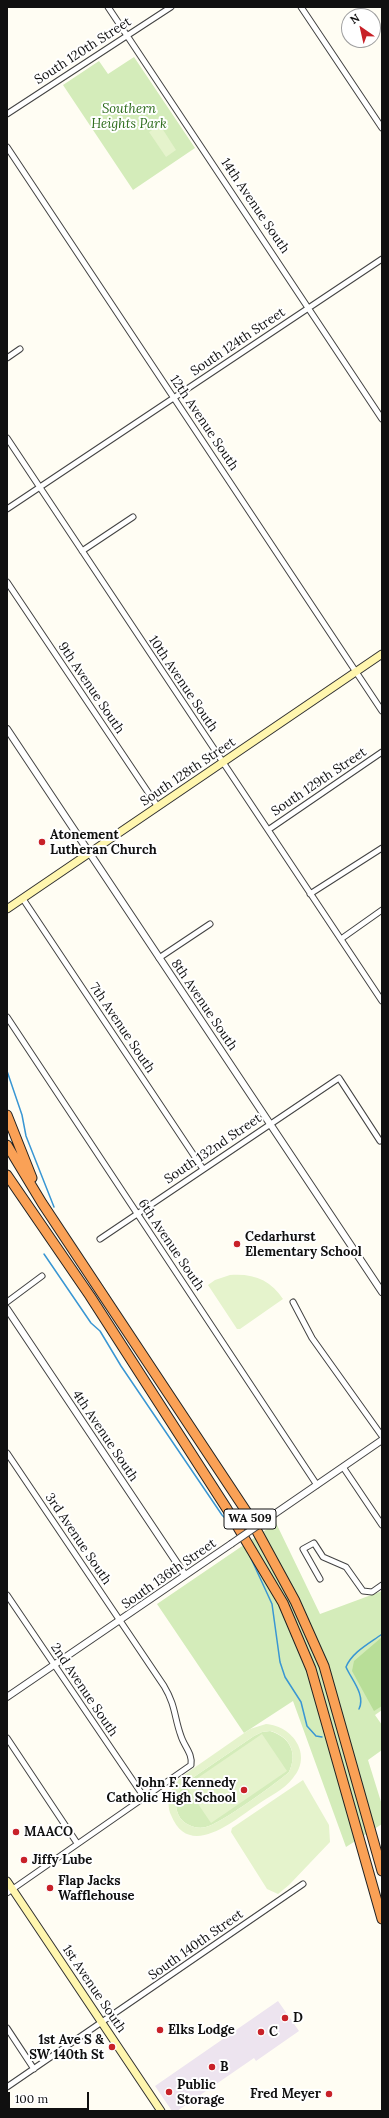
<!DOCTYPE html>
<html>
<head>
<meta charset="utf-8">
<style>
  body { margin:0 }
  #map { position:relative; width:389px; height:2118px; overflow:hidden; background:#fffdf3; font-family:Lora,serif }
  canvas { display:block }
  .frame { position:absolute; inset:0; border:8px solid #101010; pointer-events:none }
  .north { position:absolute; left:341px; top:8px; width:40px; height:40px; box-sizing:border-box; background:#fff; border:1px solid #9f9f9f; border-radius:50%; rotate:326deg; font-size:11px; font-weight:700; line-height:16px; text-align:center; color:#101010 }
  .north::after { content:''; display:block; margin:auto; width:14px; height:18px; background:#c82128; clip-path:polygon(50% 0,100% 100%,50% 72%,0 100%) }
  .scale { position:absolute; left:8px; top:2092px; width:81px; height:18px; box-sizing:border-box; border:2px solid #101010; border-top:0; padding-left:5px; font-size:12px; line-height:14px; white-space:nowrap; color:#101010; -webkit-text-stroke:3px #fff; paint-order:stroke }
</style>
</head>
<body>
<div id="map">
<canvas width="389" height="2118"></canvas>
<div class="frame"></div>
<div class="north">N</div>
<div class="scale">100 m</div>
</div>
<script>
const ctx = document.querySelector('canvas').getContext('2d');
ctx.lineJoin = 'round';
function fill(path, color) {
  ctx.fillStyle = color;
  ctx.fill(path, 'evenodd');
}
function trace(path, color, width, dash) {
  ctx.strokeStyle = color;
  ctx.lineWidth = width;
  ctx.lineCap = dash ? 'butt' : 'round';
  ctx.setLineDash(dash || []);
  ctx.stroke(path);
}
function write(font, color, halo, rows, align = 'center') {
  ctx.font = font + ' Lora,serif';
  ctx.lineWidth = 4;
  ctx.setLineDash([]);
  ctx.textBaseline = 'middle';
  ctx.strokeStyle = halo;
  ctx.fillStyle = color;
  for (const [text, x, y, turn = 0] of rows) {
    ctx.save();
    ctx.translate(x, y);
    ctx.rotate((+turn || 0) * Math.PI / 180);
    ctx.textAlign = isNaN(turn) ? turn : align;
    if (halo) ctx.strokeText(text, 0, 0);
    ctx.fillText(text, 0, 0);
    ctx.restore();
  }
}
fill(new Path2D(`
  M278 2001 299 2031 256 2061 254 2058 177 2111H172L155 2086Z`), '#ede4ef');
fill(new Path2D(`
  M134 57 195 148 133 190 63 85 99 61 108 74Z
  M276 1523 320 1614 382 1591V1710L375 1715 382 1725V1750L368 1760 382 1805V1824L346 1847 293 1701 244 1733 157 1604Z
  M270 1731C290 1737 298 1753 289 1772 277 1783 220 1824 206 1827 194 1830 180 1823 177 1811 174 1800 178 1791 185 1783L254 1736 262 1732Z`), '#d4ecba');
fill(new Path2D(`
  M382 1637V1706L374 1711 352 1671 354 1661Z`), '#b8de98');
fill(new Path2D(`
  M160 125 176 150 166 157 149 132Z
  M230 1275C253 1273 271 1280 283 1299L240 1329H237L208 1285 215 1280Z
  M266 1724C293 1726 313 1755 293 1778 284 1790 268 1797 257 1805 233 1821 189 1860 171 1815 165 1801 171 1787 181 1777L250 1729ZM271 1731C290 1737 298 1753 289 1772 277 1783 220 1824 206 1827 194 1830 180 1823 177 1811 174 1800 178 1791 185 1783L254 1736 262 1732Z
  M262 1734 287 1771 211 1823 186 1786Z
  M303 1780 329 1825 330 1842 289 1885 278 1894 267 1889 231 1832 232 1828Z`), '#e5f3cc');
trace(new Path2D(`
  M7 1071 22 1115 26 1136 54 1207
  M44 1254 91 1323 100 1331 121 1366 222 1515 232 1525
  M249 1554 272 1604 280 1662 285 1677 301 1702 307 1726 316 1736 322 1737
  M359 1709C366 1695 351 1679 346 1667 352 1652 370 1643 382 1634`), '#3996d3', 1.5);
const minor = new Path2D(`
  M108 7 382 419
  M301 7 382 128
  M7 114 171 7
  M7 147 382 711
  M7 358 20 349
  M7 438 382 1001
  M7 509 382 259
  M82 551 133 517
  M7 582 158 807
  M268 830 382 752
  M310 894 382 848
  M23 899 203 1169
  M341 939 382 910
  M159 958 210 924
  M7 1017 317 1485
  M100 1239 339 1078 380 1141
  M7 1302 42 1276
  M293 1302 312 1338 382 1436
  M7 1453 164 1686C176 1706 174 1717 181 1736 184 1746 193 1754 191 1765L7 1893
  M343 1467 382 1525
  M320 1579 303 1549 314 1543 323 1557 346 1567 363 1591 372 1592 382 1585
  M7 1595 144 1797
  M7 1738 77 1843
  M7 2028 34 2069
  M7 2087 303 1884`);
const tertiary = new Path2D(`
  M7 729 382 1292
  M7 1309 185 1575
  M273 1515 382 1440
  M7 1697 231 1544`);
const secondary = new Path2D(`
  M7 909 382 654
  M7 1881 161 2111`);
const motorway = new Path2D(`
  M7 1115 32 1178
  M7 1145 42 1203 246 1511 295 1601 324 1666 382 1871
  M7 1175 90 1296 227 1509 283 1603 311 1669 382 1919`);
trace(minor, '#434343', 7);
trace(tertiary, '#434343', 8);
trace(secondary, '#323232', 9);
trace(motorway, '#212121', 11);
trace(minor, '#fff', 5);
trace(tertiary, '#fff', 6);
trace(secondary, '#fff6ae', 7);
trace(motorway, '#faa156', 9);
const tertiaryBridge = new Path2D(`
  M231 1544 273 1515`);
trace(tertiaryBridge, '#434343', 8, []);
trace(tertiaryBridge, '#fff', 6);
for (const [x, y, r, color] of [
  [42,842,4,"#c82128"],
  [237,1244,4,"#c82128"],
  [244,1790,4,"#c82128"],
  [16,1832,4,"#c82128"],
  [24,1860,4,"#c82128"],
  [50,1888,4,"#c82128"],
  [285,2018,4,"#c82128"],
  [160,2030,4,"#c82128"],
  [261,2032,4,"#c82128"],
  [112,2047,4,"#c82128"],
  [212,2067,4,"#c82128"],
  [169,2092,4,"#c82128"],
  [329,2094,4,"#c82128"]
]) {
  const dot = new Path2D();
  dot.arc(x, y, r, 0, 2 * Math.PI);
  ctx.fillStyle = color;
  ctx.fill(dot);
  trace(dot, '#fff', 1.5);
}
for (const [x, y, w] of [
  [250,1519,52]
]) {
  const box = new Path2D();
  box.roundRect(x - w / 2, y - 10, w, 20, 3);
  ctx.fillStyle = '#fff';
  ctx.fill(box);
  trace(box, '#101010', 1);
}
write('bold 12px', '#101010', null, [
  ["WA 509",250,1519]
]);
write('13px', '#101010', '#fff', [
  ["South 120th Street",83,51,-33],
  ["14th Avenue South",255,206,56],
  ["South 124th Street",238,342,-34],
  ["12th Avenue South",204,423,56],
  ["10th Avenue South",183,684,56],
  ["9th Avenue South",91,688,56],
  ["South 128th Street",188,772,-34],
  ["South 129th Street",319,782,-34],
  ["8th Avenue South",204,1005,56],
  ["7th Avenue South",122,1028,56],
  ["South 132nd Street",213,1149,-34],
  ["6th Avenue South",171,1245,56],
  ["4th Avenue South",105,1436,56],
  ["3rd Avenue South",78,1539,56],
  ["South 136th Street",169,1574,-35],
  ["2nd Avenue South",84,1690,56],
  ["South 140th Street",196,1945,-35],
  ["1st Avenue South",94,1989,56]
]);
write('italic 13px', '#2d6c1c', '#fff', [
  ["Southern",129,109],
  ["Heights Park",129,124]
]);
write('bold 13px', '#101010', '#fff', [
  ["Atonement",50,835],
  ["Lutheran Church",50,850],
  ["Cedarhurst",245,1237],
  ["Elementary School",245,1252],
  ["John F. Kennedy",236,1783,"right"],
  ["Catholic High School",236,1798,"right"],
  ["MAACO",24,1832],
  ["Jiffy Lube",32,1860],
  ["Flap Jacks",58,1881],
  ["Wafflehouse",58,1896],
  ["D",293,2018],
  ["Elks Lodge",168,2030],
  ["C",269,2032],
  ["1st Ave S &",104,2040,"right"],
  ["SW 140th St",104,2055,"right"],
  ["B",220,2067],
  ["Public",177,2085],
  ["Storage",177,2100],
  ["Fred Meyer",321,2094,"right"]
], 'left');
</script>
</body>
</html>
